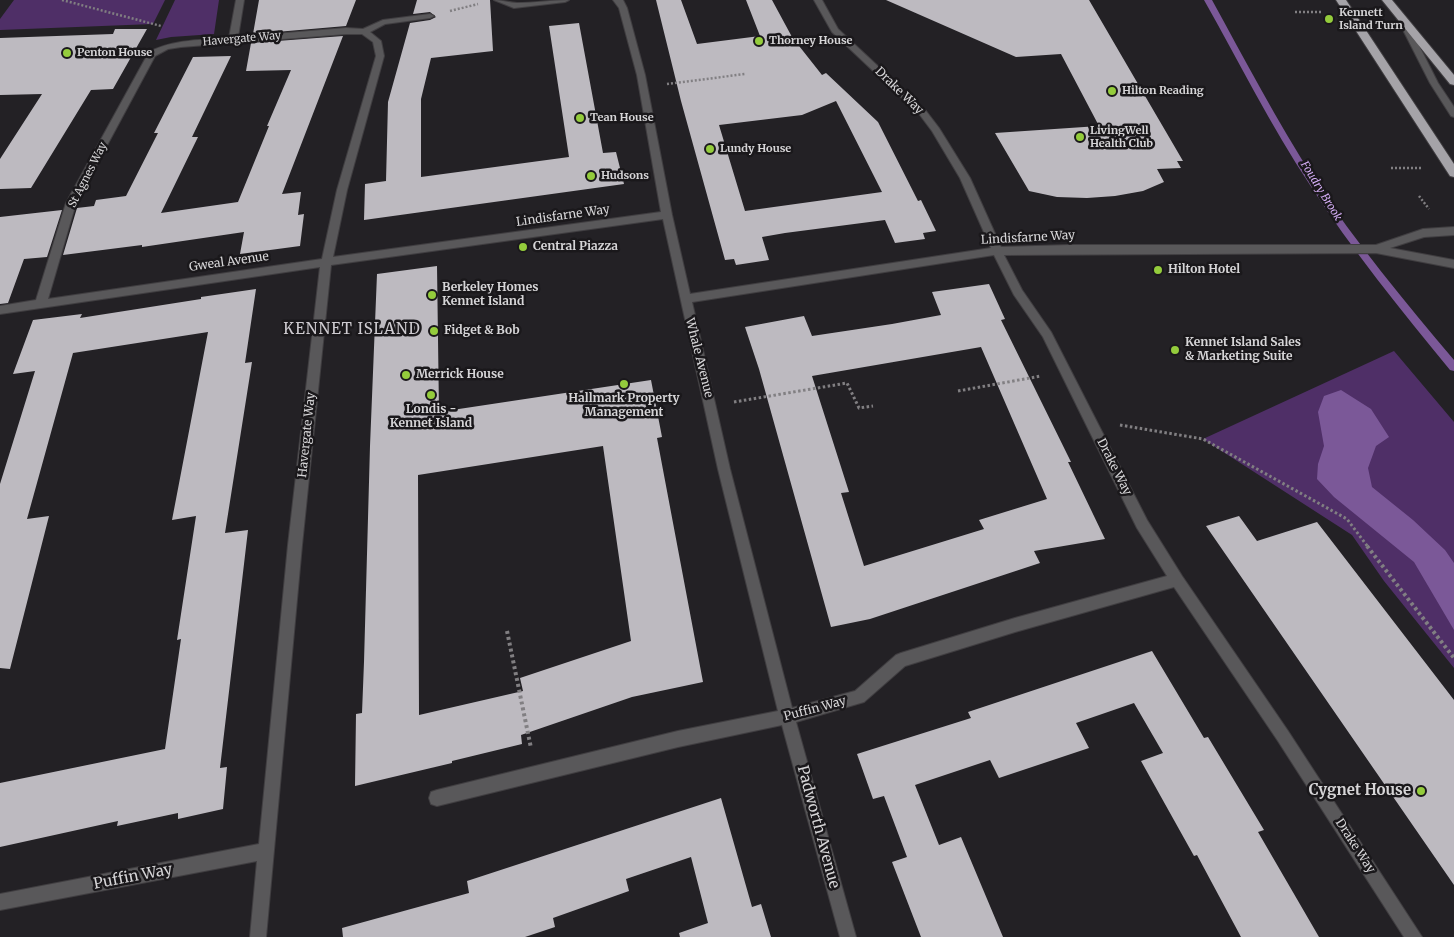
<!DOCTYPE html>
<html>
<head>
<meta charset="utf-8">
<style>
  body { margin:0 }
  canvas { display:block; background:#232125 }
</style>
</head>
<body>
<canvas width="1454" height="937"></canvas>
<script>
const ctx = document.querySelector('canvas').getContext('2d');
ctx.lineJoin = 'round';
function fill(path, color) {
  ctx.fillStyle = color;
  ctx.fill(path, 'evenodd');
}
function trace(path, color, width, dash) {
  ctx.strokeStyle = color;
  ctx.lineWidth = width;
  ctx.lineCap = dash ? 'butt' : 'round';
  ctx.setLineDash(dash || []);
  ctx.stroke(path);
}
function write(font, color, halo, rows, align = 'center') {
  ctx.font = font + ' Merriweather,serif';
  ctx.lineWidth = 5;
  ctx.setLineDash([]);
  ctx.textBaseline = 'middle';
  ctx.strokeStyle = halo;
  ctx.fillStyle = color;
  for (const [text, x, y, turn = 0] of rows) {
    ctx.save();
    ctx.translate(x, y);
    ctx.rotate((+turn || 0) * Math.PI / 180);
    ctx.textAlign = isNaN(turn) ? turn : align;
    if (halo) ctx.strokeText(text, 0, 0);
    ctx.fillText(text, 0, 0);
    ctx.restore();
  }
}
fill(new Path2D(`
  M14 0H165L153 24 0 30V19Z
  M175 0H219L214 34 171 37 156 40Z
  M1394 351 1454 422V668L1384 581 1352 535 1203 439Z`), '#4f2f67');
fill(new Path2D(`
  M1341 390 1371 409 1389 437 1376 446 1368 468 1372 487 1413 520 1445 550 1454 563V630L1414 562 1334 497 1317 479 1318 464 1324 446 1318 412 1324 396Z`), '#7b5898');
fill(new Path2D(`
  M1204 0H1212C1245 60 1277 121 1314 179 1356 243 1405 302 1454 360V371L1450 370C1401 310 1352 250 1310 185 1271 126 1239 62 1204 0Z`), '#7b5898');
fill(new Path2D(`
  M259 0H356L346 26 253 34Z
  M417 0H490L493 51 431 58 421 99V177L569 157 549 26 579 23 603 153 616 152 624 184 364 220 365 184 386 181 388 102 410 23 430 20 436 17 430 12 413 14Z
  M656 0H681L697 44 760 36 746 0H772L792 37 822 75 826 73 878 122 918 201 921 200 936 231 923 233 925 239 895 243 885 220 785 233 762 237 769 260 736 265 734 259 725 260 681 101ZM836 101 882 192 745 211 719 125 802 115Z
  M886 0H1089L1183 161H1177L1181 168 1157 169 1164 182 1143 191 1115 196 1087 198 1057 197 1029 191 995 133 1099 126 1061 54 1016 57Z
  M115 29H147L113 89 91 90 31 188 0 189V159L42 94 0 95V38L113 34Z
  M343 36 282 194 301 192 298 215 304 214 300 246 240 254 244 232 142 247V245L63 255 77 208 94 206 96 200 126 196 158 133H154L193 57 231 56 192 137H198L161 213 238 202 269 126H267L291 70 246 71 251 43Z
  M62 210 47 257 24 259 8 303 0 304V217Z
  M437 266 439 412 651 380 662 437 657 438 703 682 632 697 521 735 522 744 452 761V763L355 786 356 714 362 713 364 662 370 446 377 274ZM603 446 631 641 520 678 523 691 419 715 418 475Z
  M989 284 1005 319 1001 320 1071 462H1068L1105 539 1034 551 1040 563 870 619 831 627 759 369 745 327 804 316 812 336 892 324 941 315 932 292ZM981 347 1047 499 979 520 984 529 864 566 841 493 849 492 812 376Z
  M256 289 245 363 252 362 225 533 248 530 220 768 227 767 223 809 178 819V813L117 826 118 821 0 847V783L165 749 181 639 177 640 196 516 172 520 208 332 73 353 27 519 49 516 10 669 0 668V484L35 371 13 374 33 320 82 314 80 318 201 299V297Z
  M1239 516 1257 541 1317 522 1454 700V885L1206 526Z
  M1152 651 1204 738 1208 737 1264 830 1258 832 1319 937H1241L1197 855 1194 856 1141 761 1163 753 1134 703 1076 723 1089 748 999 778 990 760 915 785 939 845 961 837 1003 937H921L892 862 907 857 884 796 873 799 857 754 971 718 968 712Z
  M721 798 752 907 761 904 771 937H680L679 933 708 923 691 857 626 879 629 891 553 918 555 927 525 937H343L342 928 469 893 467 881Z`), '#bdbac0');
const street = new Path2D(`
  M236 0H244L238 37 346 28 363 29 383 20 430 14 434 16 430 18 385 24 370 32 381 41 384 56 347 190 333 257 661 212 637 75 619 8 613 0H623L627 8 645 75 672 215 690 294 991 248 960 178 932 131 920 115 832 32 814 0H822L838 29 926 111 939 128 970 178 1001 247 1070 245H1376L1423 229 1454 227V235L1424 237 1390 248 1454 260V268L1376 253 1004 255 1022 290 1051 332 1147 520 1182 576 1288 731 1422 937H1404L1278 741 1174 587 1015 632 905 666 864 702 796 722 856 937H840L782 725 678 747 437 806 431 804 429 798 431 792 437 790 678 731 778 711 718 469 663 219 331 265 302 545 266 937H250L257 861 0 910V894L259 844 288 545 320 267 0 314V306L36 300 66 203 149 52C174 39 202 40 229 38ZM346 34H362L373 42 376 56 337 190 322 259 48 299 76 203 155 56 168 49 181 47ZM994 255 1014 295 1043 337 1137 528 1167 576 1015 618 901 653 896 655 855 691 792 708 730 469 692 302Z
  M494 0C502 0 510 3 517 3 535 3 552 0 569 0L565 2 514 8Z
  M1398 16 1405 18 1438 83 1454 107V117L1451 116 1430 83 1397 18Z`);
const highway = new Path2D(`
  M1336 0H1346L1454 164V177L1450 176Z
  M1382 0H1392L1454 75V85L1450 84Z`);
trace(street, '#403e41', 2);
trace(highway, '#403e41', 2);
trace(new Path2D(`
  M62 0 161 26
  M450 11 478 4
  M1295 12H1321
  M667 84 745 74
  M1391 168H1421
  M1419 196 1429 209`), '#817f82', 2.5, [2, 2]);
trace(new Path2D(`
  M958 391 1041 376
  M734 402 847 383 859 408 873 406
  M1120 425 1203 439 1347 519 1368 547`), '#817f82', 3, [2.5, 2.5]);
trace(new Path2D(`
  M1367 546 1454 658
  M507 631 531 748`), '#817f82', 4, [3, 3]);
fill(street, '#59585a');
fill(highway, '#a5a3a8');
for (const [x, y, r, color] of [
  [1329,19,5,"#94cc3c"],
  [759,41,5,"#94cc3c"],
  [67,53,5,"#94cc3c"],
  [1112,91,5,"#94cc3c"],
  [580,118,5,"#94cc3c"],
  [1080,137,5,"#94cc3c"],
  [710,149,5,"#94cc3c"],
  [591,176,5,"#94cc3c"],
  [523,247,5,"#94cc3c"],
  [1158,270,5,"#94cc3c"],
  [432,295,5,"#94cc3c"],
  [434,331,5,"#94cc3c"],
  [1175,350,5,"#94cc3c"],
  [406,375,5,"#94cc3c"],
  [624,384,5,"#94cc3c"],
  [431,395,5,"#94cc3c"],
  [1421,791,5,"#94cc3c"]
]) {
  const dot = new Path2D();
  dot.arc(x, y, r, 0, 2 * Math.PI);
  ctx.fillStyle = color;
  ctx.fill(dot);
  trace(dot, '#1a181b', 2);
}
write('bold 11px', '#d6d5d7', '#1a181b', [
  ["Kennett",1339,13],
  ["Island Turn",1339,26],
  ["Thorney House",769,41],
  ["Penton House",77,53],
  ["Hilton Reading",1122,91],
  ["Tean House",590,118],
  ["LivingWell",1090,131],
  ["Health Club",1090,144],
  ["Lundy House",720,149],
  ["Hudsons",601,176]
], 'left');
write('11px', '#d6d5d7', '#1a181b', [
  ["Havergate Way",242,39,-5],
  ["St Agnes Way",88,175,-63]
]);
write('italic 11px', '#d4adf5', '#1a181b', [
  ["Foudry Brook",1321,191,58]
]);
write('12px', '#d6d5d7', '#1a181b', [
  ["Drake Way",899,91,44],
  ["Lindisfarne Way",563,216,-8],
  ["Lindisfarne Way",1028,238,-3],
  ["Gweal Avenue",229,262,-8],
  ["Whale Avenue",699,358,76],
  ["Havergate Way",307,435,-84],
  ["Drake Way",1114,467,63],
  ["Puffin Way",815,709,-15],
  ["Drake Way",1355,846,57]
]);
write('bold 12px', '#d6d5d7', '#1a181b', [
  ["Central Piazza",533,247],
  ["Hilton Hotel",1168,270],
  ["Berkeley Homes",442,288],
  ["Kennet Island",442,302],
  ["Fidget & Bob",444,331],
  ["Kennet Island Sales",1185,343],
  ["& Marketing Suite",1185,357],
  ["Merrick House",416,375],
  ["Hallmark Property",624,399,"center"],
  ["Management",624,413,"center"],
  ["Londis -",431,410,"center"],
  ["Kennet Island",431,424,"center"]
], 'left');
ctx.letterSpacing = '1px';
write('15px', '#cecbd0', '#1a181b', [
  ["KENNET ISLAND",352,330]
]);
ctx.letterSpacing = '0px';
write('bold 15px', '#d6d5d7', '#1a181b', [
  ["Cygnet House",1411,791]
], 'right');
write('15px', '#d6d5d7', '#1a181b', [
  ["Padworth Avenue",818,827,75],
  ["Puffin Way",133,877,-11]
]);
</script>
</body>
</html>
